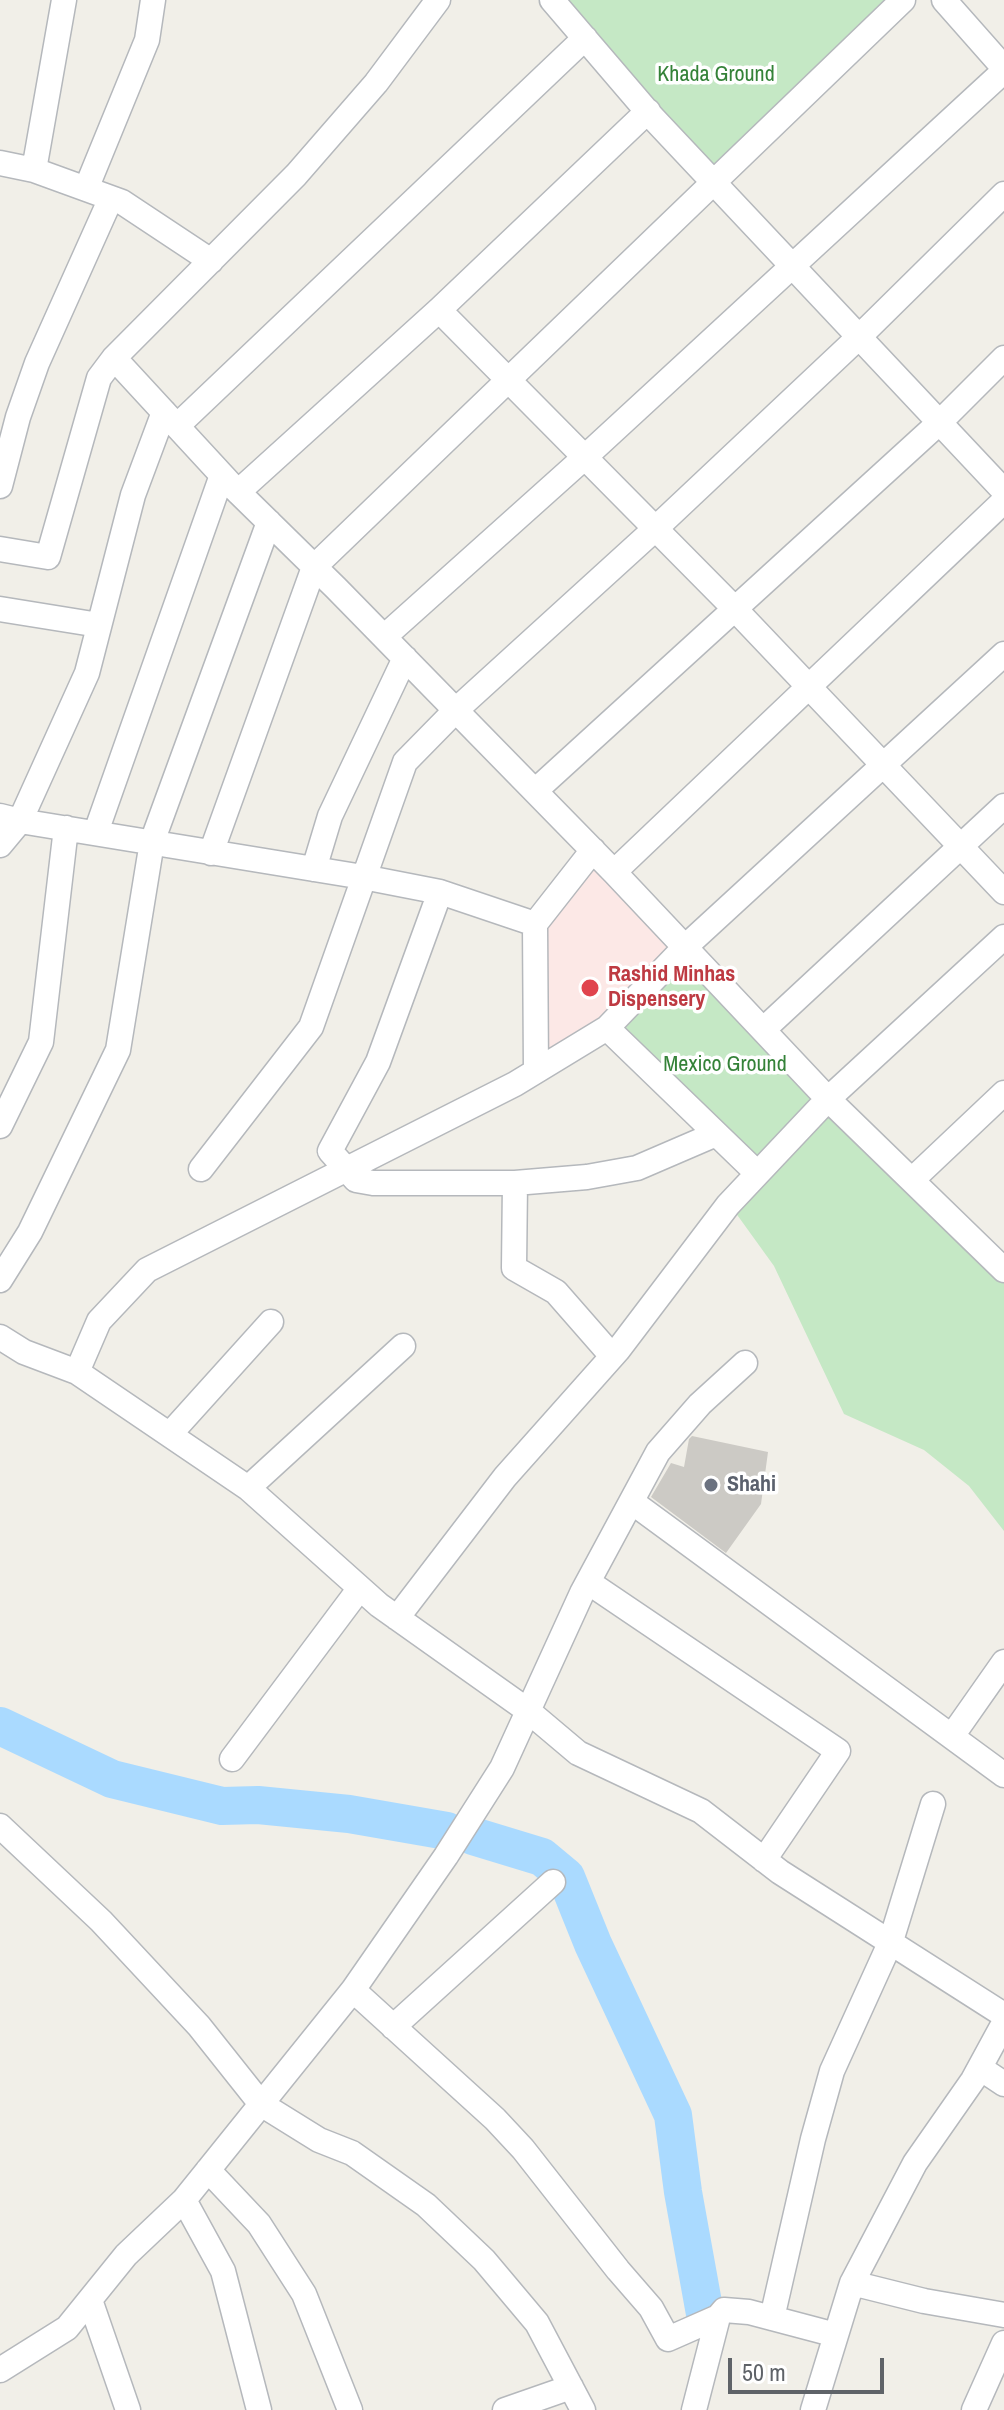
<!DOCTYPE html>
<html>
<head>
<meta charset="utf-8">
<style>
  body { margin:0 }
  #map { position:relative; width:1004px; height:2410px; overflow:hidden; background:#f1efe8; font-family:"Archivo Narrow",sans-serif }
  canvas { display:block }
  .scale { position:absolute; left:728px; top:2358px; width:156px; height:36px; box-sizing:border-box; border:4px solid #5f6368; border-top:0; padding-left:10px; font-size:24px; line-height:28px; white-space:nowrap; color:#5f6368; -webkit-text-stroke:6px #fff; paint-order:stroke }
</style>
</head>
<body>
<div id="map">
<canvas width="1004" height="2410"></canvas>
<div class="scale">50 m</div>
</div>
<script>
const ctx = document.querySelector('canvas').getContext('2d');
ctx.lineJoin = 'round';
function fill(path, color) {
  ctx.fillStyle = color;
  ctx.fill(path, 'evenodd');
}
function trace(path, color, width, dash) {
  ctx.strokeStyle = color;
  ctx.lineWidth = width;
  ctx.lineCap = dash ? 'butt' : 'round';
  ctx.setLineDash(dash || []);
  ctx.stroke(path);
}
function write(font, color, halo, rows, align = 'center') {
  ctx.font = font + ' "Archivo Narrow",sans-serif';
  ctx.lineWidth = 7;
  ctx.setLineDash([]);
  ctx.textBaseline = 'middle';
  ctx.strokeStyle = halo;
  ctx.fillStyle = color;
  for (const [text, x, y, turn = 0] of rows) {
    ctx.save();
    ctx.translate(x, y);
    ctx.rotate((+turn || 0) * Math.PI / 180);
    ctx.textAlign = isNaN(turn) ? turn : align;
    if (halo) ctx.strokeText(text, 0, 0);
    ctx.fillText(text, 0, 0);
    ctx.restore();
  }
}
fill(new Path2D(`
  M593 850 682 948 607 1028 536 1071 535 924Z`), '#fce8e6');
fill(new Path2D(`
  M553 0H903L716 179Z
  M682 948 827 1099 756 1170 611 1024Z
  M828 1101 1004 1271V1531L969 1486 924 1450 844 1414 774 1266 730 1205Z`), '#c5e8c5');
trace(new Path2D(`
  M0 1726 112 1779 222 1806 258 1805 349 1814 447 1831
  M473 1836 542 1857 566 1877 593 1944 673 2115 683 2192 705 2314`), '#aadaff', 38);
fill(new Path2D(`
  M692 1436 768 1452 761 1504 726 1553 651 1497 671 1463 684 1467 689 1439Z`), '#cccac5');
const street = new Path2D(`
  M552 0 653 118 1004 491
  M944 0 1004 68
  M0 163 34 170 122 202 211 261
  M34 170 64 0
  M86 189 147 40 153 0
  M439 310 733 607 1004 892
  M114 358 233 487 336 588 614 872 828 1099 1004 1270
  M177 426 585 38
  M0 486 18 417 37 363 111 198
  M238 492 439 310 648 111
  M0 549 48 557 99 378 114 358 296 175 376 83 438 0
  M0 609 99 625
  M384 637 585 457 1004 71
  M535 791 941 421 1004 358
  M0 816 20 821 363 877 440 892 535 924
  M96 832 222 475
  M0 845 20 821 87 673 133 495 164 412
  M211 853 314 567 903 0
  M314 869 330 816 405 658
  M614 872 1004 501
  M440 892 378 1062 330 1151 356 1180 373 1183H515L587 1177 637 1168 716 1134
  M607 1028 757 1173
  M764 1029 1004 806
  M536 1071 535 924 593 850
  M0 1126 41 1042 66 828
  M201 1169 311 1027 405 762 456 710 655 529 860 336 1004 194
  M913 1179 1004 1093
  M515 1183 514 1268 556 1292 612 1356
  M0 1280 30 1232 118 1050 152 842 269 522
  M0 1337 24 1352 77 1372 248 1488 379 1605 527 1710 578 1753 701 1811 780 1872 1004 2015
  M77 1372 99 1321 147 1270 515 1084 607 1028 684 948 1004 654
  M170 1434 271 1322
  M248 1488 403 1346
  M632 1502 1004 1775
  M588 1582 838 1751 764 1860
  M397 1618 505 1477 618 1350 728 1205 828 1099 1004 937
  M952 1736 1004 1662
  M232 1759 360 1588
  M0 1826 101 1921 199 2026 261 2104 319 2140 352 2153 426 2205 484 2260 537 2323 583 2410
  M353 1990 495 2119 523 2149 618 2270 651 2308 668 2339 718 2317
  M393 2027 553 1882
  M980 2068 1004 2084
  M208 2170 259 2224 304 2294 350 2410
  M184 2200 223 2271 259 2410
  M852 2283 924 2301 1004 2315
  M90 2300 128 2410
  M772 2318 813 2139 832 2071 891 1941 933 1804
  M0 2370 67 2328 126 2255 184 2200 353 1990 446 1856 502 1768 582 1593 658 1452 700 1404 745 1363
  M505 2410 571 2387
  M694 2410 718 2317 724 2310 749 2312 836 2335
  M813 2410 852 2283 915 2163 973 2080 1004 2023
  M974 2410 1004 2343`);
trace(street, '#b5b8bc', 27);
trace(street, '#fff', 24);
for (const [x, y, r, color] of [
  [590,988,10,"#e0444e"],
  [711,1485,8,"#6b7280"]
]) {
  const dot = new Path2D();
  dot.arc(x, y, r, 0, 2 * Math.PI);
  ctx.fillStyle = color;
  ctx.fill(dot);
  trace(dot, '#fff', 3);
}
write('22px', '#348238', '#fff', [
  ["Khada Ground",716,75],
  ["Mexico Ground",725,1065]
]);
write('bold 22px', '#be3a42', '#fff', [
  ["Rashid Minhas",608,975],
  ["Dispensery",608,1000]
], 'left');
write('bold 22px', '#5b616d', '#fff', [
  ["Shahi",727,1485]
], 'left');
</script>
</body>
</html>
